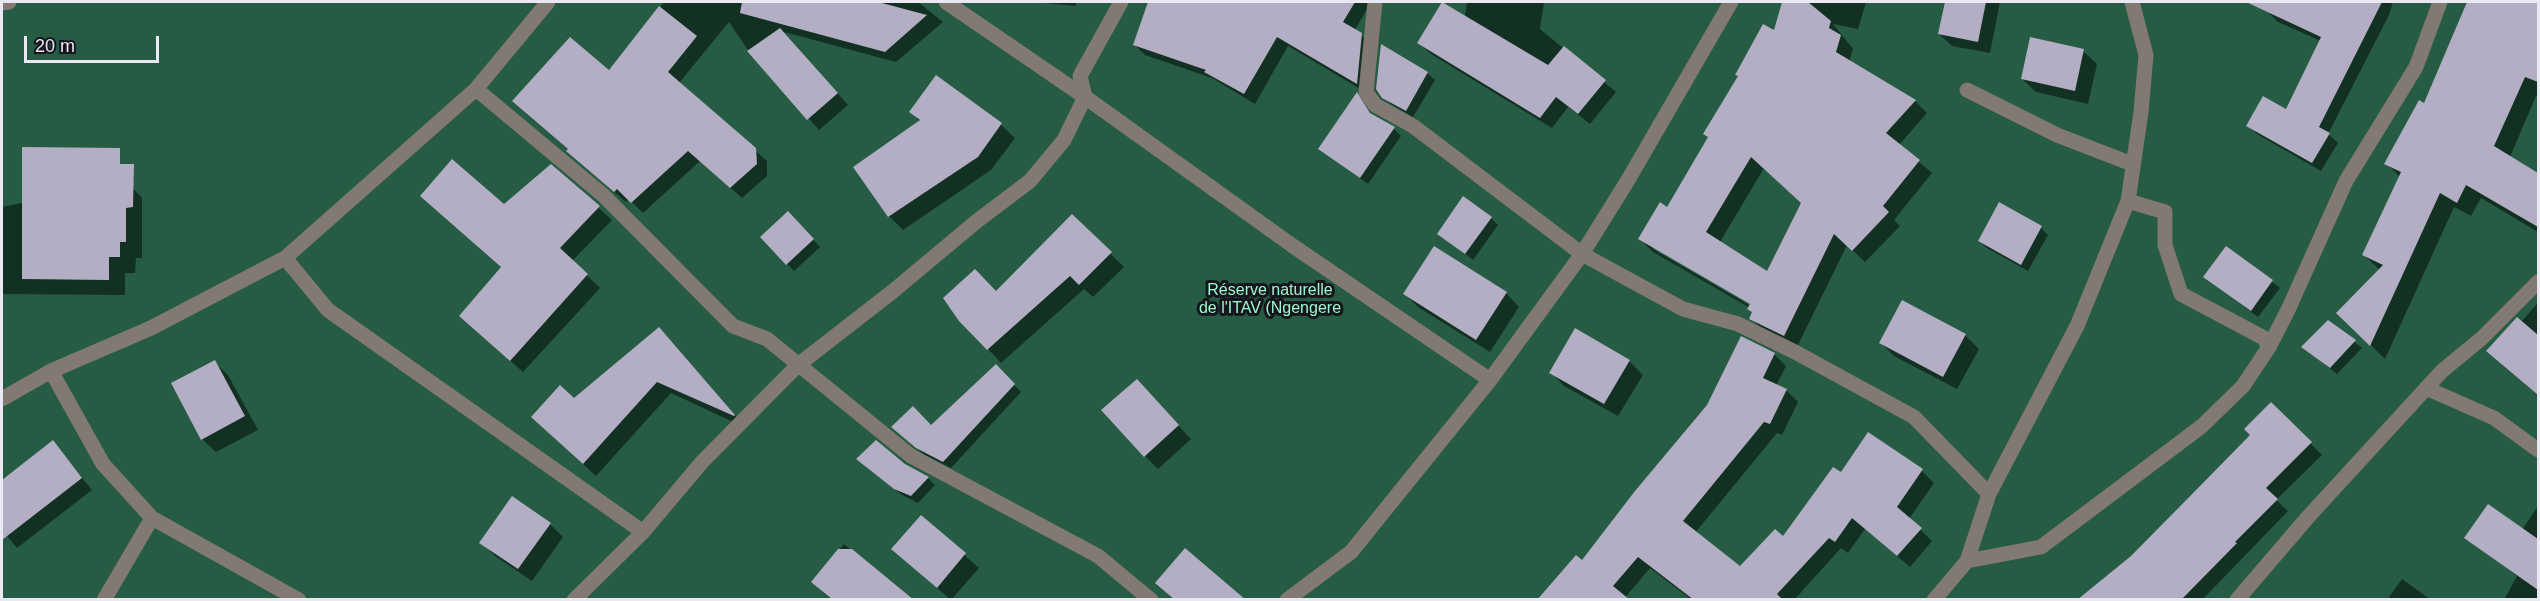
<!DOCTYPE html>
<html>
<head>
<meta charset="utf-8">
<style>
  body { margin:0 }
  #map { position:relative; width:2540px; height:601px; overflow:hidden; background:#2e2b3c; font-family:Helvetica,sans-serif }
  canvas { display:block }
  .frame { position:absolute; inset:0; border:3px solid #eae8f3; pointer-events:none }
  .scale { position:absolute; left:24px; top:36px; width:135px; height:27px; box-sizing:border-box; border:3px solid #eae8f3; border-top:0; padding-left:8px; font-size:18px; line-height:21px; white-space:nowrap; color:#eae8f3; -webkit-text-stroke:4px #16151d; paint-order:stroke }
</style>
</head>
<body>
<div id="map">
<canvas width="2540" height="601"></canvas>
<div class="frame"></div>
<div class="scale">20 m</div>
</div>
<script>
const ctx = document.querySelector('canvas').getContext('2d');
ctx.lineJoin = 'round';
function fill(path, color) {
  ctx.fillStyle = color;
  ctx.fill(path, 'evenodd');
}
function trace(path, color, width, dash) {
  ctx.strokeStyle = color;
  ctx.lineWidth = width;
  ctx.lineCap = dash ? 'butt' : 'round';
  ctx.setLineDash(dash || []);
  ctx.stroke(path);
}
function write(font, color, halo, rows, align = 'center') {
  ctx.font = font + ' Helvetica,sans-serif';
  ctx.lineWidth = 6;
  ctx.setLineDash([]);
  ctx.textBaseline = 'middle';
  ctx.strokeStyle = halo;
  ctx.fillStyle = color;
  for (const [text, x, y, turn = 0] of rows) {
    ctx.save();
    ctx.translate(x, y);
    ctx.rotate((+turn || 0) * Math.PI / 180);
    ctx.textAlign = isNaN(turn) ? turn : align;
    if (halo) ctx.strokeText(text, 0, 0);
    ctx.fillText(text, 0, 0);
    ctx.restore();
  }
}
fill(new Path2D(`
  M2 2H2538V599H2Z`), '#255c43');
fill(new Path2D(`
  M664 2H918L943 22 896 62 784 32 848 105 819 130 748 50 729 22 679 83 767 161V176L742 198 700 161 643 213 629 199 626 202 579 162 569 150 525 112 609 72Z
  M1035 2H1076V6Z
  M1179 2H1287L1288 20 1299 2H1371L1355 30 1372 45 1367 93 1288 46 1255 104 1212 78 1145 55 1134 44 1175 11Z
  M1467 2H1544L1540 29 1616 92 1590 124 1568 107 1552 128 1431 54 1419 43 1465 17Z
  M1784 2H1866L1858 29 1833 24 1853 49 1849 62 1915 101 1927 113 1899 145 1932 173 1894 220 1900 226 1865 262 1847 245 1797 347 1764 331 1751 318 1753 313 1750 308 1653 252 1640 239 1668 209 1709 138 1705 134 1775 33ZM1764 168 1803 204 1768 273 1720 242ZM1653 246 1757 307 1756 309 1653 249Z
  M1946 2H2000L1990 53 1952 46 1939 34Z
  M2274 2H2393L2389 15 2328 134 2338 143 2321 171 2257 134 2248 125 2287 111 2321 41 2278 22 2269 13Z
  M2469 2H2538V97L2536 96 2510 157 2538 174V232L2481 198 2471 216 2454 207 2385 359 2338 313 2380 270 2364 255 2400 177 2386 163 2425 105Z
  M2083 51 2097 64 2088 104 2036 92 2022 79Z
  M1427 73 1435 80 1413 117 1391 104 1383 97Z
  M936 77 1001 125 1015 138 991 170 903 230 889 216 855 168 920 122 911 112Z
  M1357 95 1373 117 1394 129 1401 136 1368 184 1320 149Z
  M551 166 612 220 572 261 600 288 523 372 473 328 502 268 422 196 504 206Z
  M126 181 142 198V258H136L135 273H125V295L2 294V207Z
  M2000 205 2041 228 2048 235 2028 271 1987 248 1979 241Z
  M788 213 820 247 794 271 762 237Z
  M1072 216 1124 267 1093 297 1084 289 1001 363 961 320 996 293Z
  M1491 218 1498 225 1473 260 1439 234Z
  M2227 248 2280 288 2258 317 2205 277Z
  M1506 293 1519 307 1490 352 1418 307 1405 294Z
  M1903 302 1965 335 1979 349 1957 389 1894 356 1881 343Z
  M2538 303V395L2500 363 2521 322Z
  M2329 322 2362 348 2337 374 2303 347Z
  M672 342 746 428 671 393 596 476 546 430 574 400Z
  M1774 354 1786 366 1776 386 1786 390 1798 402 1782 435 1777 433 1695 533 1740 568 1783 539 1841 474 1922 471 1934 483 1909 519 1932 541 1910 567 1865 529 1848 553 1841 548 1794 600H1692L1650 568 1623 600 1583 562Z
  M1629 361 1643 375 1618 416 1564 386 1551 372Z
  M214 362 228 375 258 430 216 452 202 439Z
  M995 366 1021 392 951 468 925 455 900 434 931 427Z
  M1150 395 1191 439 1158 469 1145 456Z
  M2271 404 2322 455 2276 500 2288 511 2202 600H2079L2132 557 2252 435Z
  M53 442 92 490 17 548 2 530V481Z
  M904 465 928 478 935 485 918 503 902 495 865 466Z
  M2538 506V600H2504L2517 576 2466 538 2522 530Z
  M921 517 979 568 951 600 907 562Z
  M550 524 563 537 532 581 495 556 481 542Z
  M844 544 897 588 909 600H832L826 595 813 582Z
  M2402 579 2431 600H2387Z`), '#0007');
fill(new Path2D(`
  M742 2H878L927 15 885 52 740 13Z
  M1148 2H1355L1343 22 1362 33 1357 84 1277 37 1244 94 1204 72 1206 70 1133 45Z
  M1442 2 1548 65 1564 46 1606 80 1578 114 1556 97 1540 118 1417 43Z
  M1782 2H1808L1831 21 1829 28 1841 35 1836 52 1916 100 1886 133 1920 160 1883 206 1889 212 1852 251 1834 234 1784 336 1749 319 1752 312 1747 309 1750 304 1638 239 1660 202 1667 207 1708 137 1703 134 1738 76 1735 75 1763 24 1774 30ZM1751 157 1801 203 1767 271 1706 232Z
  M1945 2H1986L1978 42 1938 34Z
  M2246 2H2382L2319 127 2330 133 2312 163 2246 126 2263 96 2286 109 2321 37Z
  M2467 2H2538V82L2525 77 2494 146 2538 173V227L2466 185 2457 203 2440 193 2370 346 2336 313 2383 265 2362 255 2401 172 2384 164 2419 100 2424 103Z
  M659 6 697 36 668 72 756 148 757 164 730 188 688 151 631 203 617 189 614 192 566 151 568 149 512 101 570 37 609 70Z
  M780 28 838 93 807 120 747 51Z
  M2030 37 2084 49 2075 91 2021 79Z
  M1381 44 1428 72 1406 111 1382 98 1376 89Z
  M936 75 1002 123 978 157 888 217 853 167 920 120 909 112Z
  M1357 92 1370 113 1395 127 1360 178 1318 149Z
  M22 147 120 148V164H134L133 207 126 208V242H120V257H109V280L22 279Z
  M452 159 504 204 551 164 600 206 560 248 588 274 510 361 459 316 501 267 420 196Z
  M1463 196 1492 217 1465 254 1437 234Z
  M1999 202 2042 226 2021 265 1978 241Z
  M788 211 814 239 786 265 760 237Z
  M1072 214 1112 252 1079 285 1070 276 987 350 959 321 943 298 975 269 996 291Z
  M1434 246 1507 292 1476 340 1403 294Z
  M2226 246 2273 280 2251 311 2203 277Z
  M1902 300 1966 334 1943 377 1879 343Z
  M2517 317 2538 335V395L2486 351Z
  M2328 320 2356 340 2330 368 2301 347Z
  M659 327 735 415 734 416 657 382 583 464 531 417 560 385 574 398Z
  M1575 328 1630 360 1604 404 1549 373Z
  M1741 336 1775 353 1763 378 1787 389 1770 424 1764 422 1683 521 1740 566 1775 529 1783 536 1833 467 1841 472 1868 432 1923 469 1897 507 1922 528 1897 556 1852 518 1835 542 1829 538 1777 594 1783 600H1694L1638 557 1613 586 1630 600H1537L1576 555 1582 560 1635 491 1707 405Z
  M215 360 245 416 201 440 171 383Z
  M996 364 1015 384 943 462 916 448 891 427 913 406 931 425Z
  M1137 379 1179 425 1144 457 1101 410Z
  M2271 402 2312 442 2266 488 2278 499 2235 542 2237 543 2181 600H2077L2131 556 2204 482 2250 435 2244 429Z
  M53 440 82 478 2 540V480Z
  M876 440 905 464 929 477 911 496 894 489 856 459Z
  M512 496 551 523 518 569 479 543Z
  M2488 504 2538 539V590L2464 538Z
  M921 515 966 553 937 588 891 549Z
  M1185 548 1246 600H1175L1155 583Z
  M838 549H852L914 600H833L811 582Z`), '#b3aec3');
trace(new Path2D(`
  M946 2 1085 97 1293 246 1490 380
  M1375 2 1366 92 1375 105 1413 126 1582 254 1683 309 1738 324 1795 352 1914 417 1989 494
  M2 3 9 2
  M476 89 603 195 733 326 767 339 911 456 1098 556 1151 600
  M1967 90 2057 135 2132 164
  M2128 201 2165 212V245L2181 294 2264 338 2269 347
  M285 258 328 310 643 532
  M51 371 103 464 152 518 299 600
  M2426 388 2494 418 2538 450
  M2 399 51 371 151 328 285 258 476 89 548 2
  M1967 561 2041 547 2202 426 2243 386 2269 347 2288 310 2346 181 2416 67 2440 2
  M104 600 152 518
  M574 600 643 532 702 462 798 365 892 292 977 221 1030 181 1064 140 1085 97 1080 76 1121 2
  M1287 600 1351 552 1490 380 1582 254 1628 180 1731 2
  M1934 600 1967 561 1989 494 2077 326 2128 201 2141 112 2146 55 2132 2
  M2237 600 2308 517 2442 371 2482 338 2538 282`), '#817972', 15);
write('16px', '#9cf7ca', '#16151d', [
  ["Réserve naturelle",1270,291],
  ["de l'ITAV (Ngengere",1270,309]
]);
</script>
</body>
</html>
